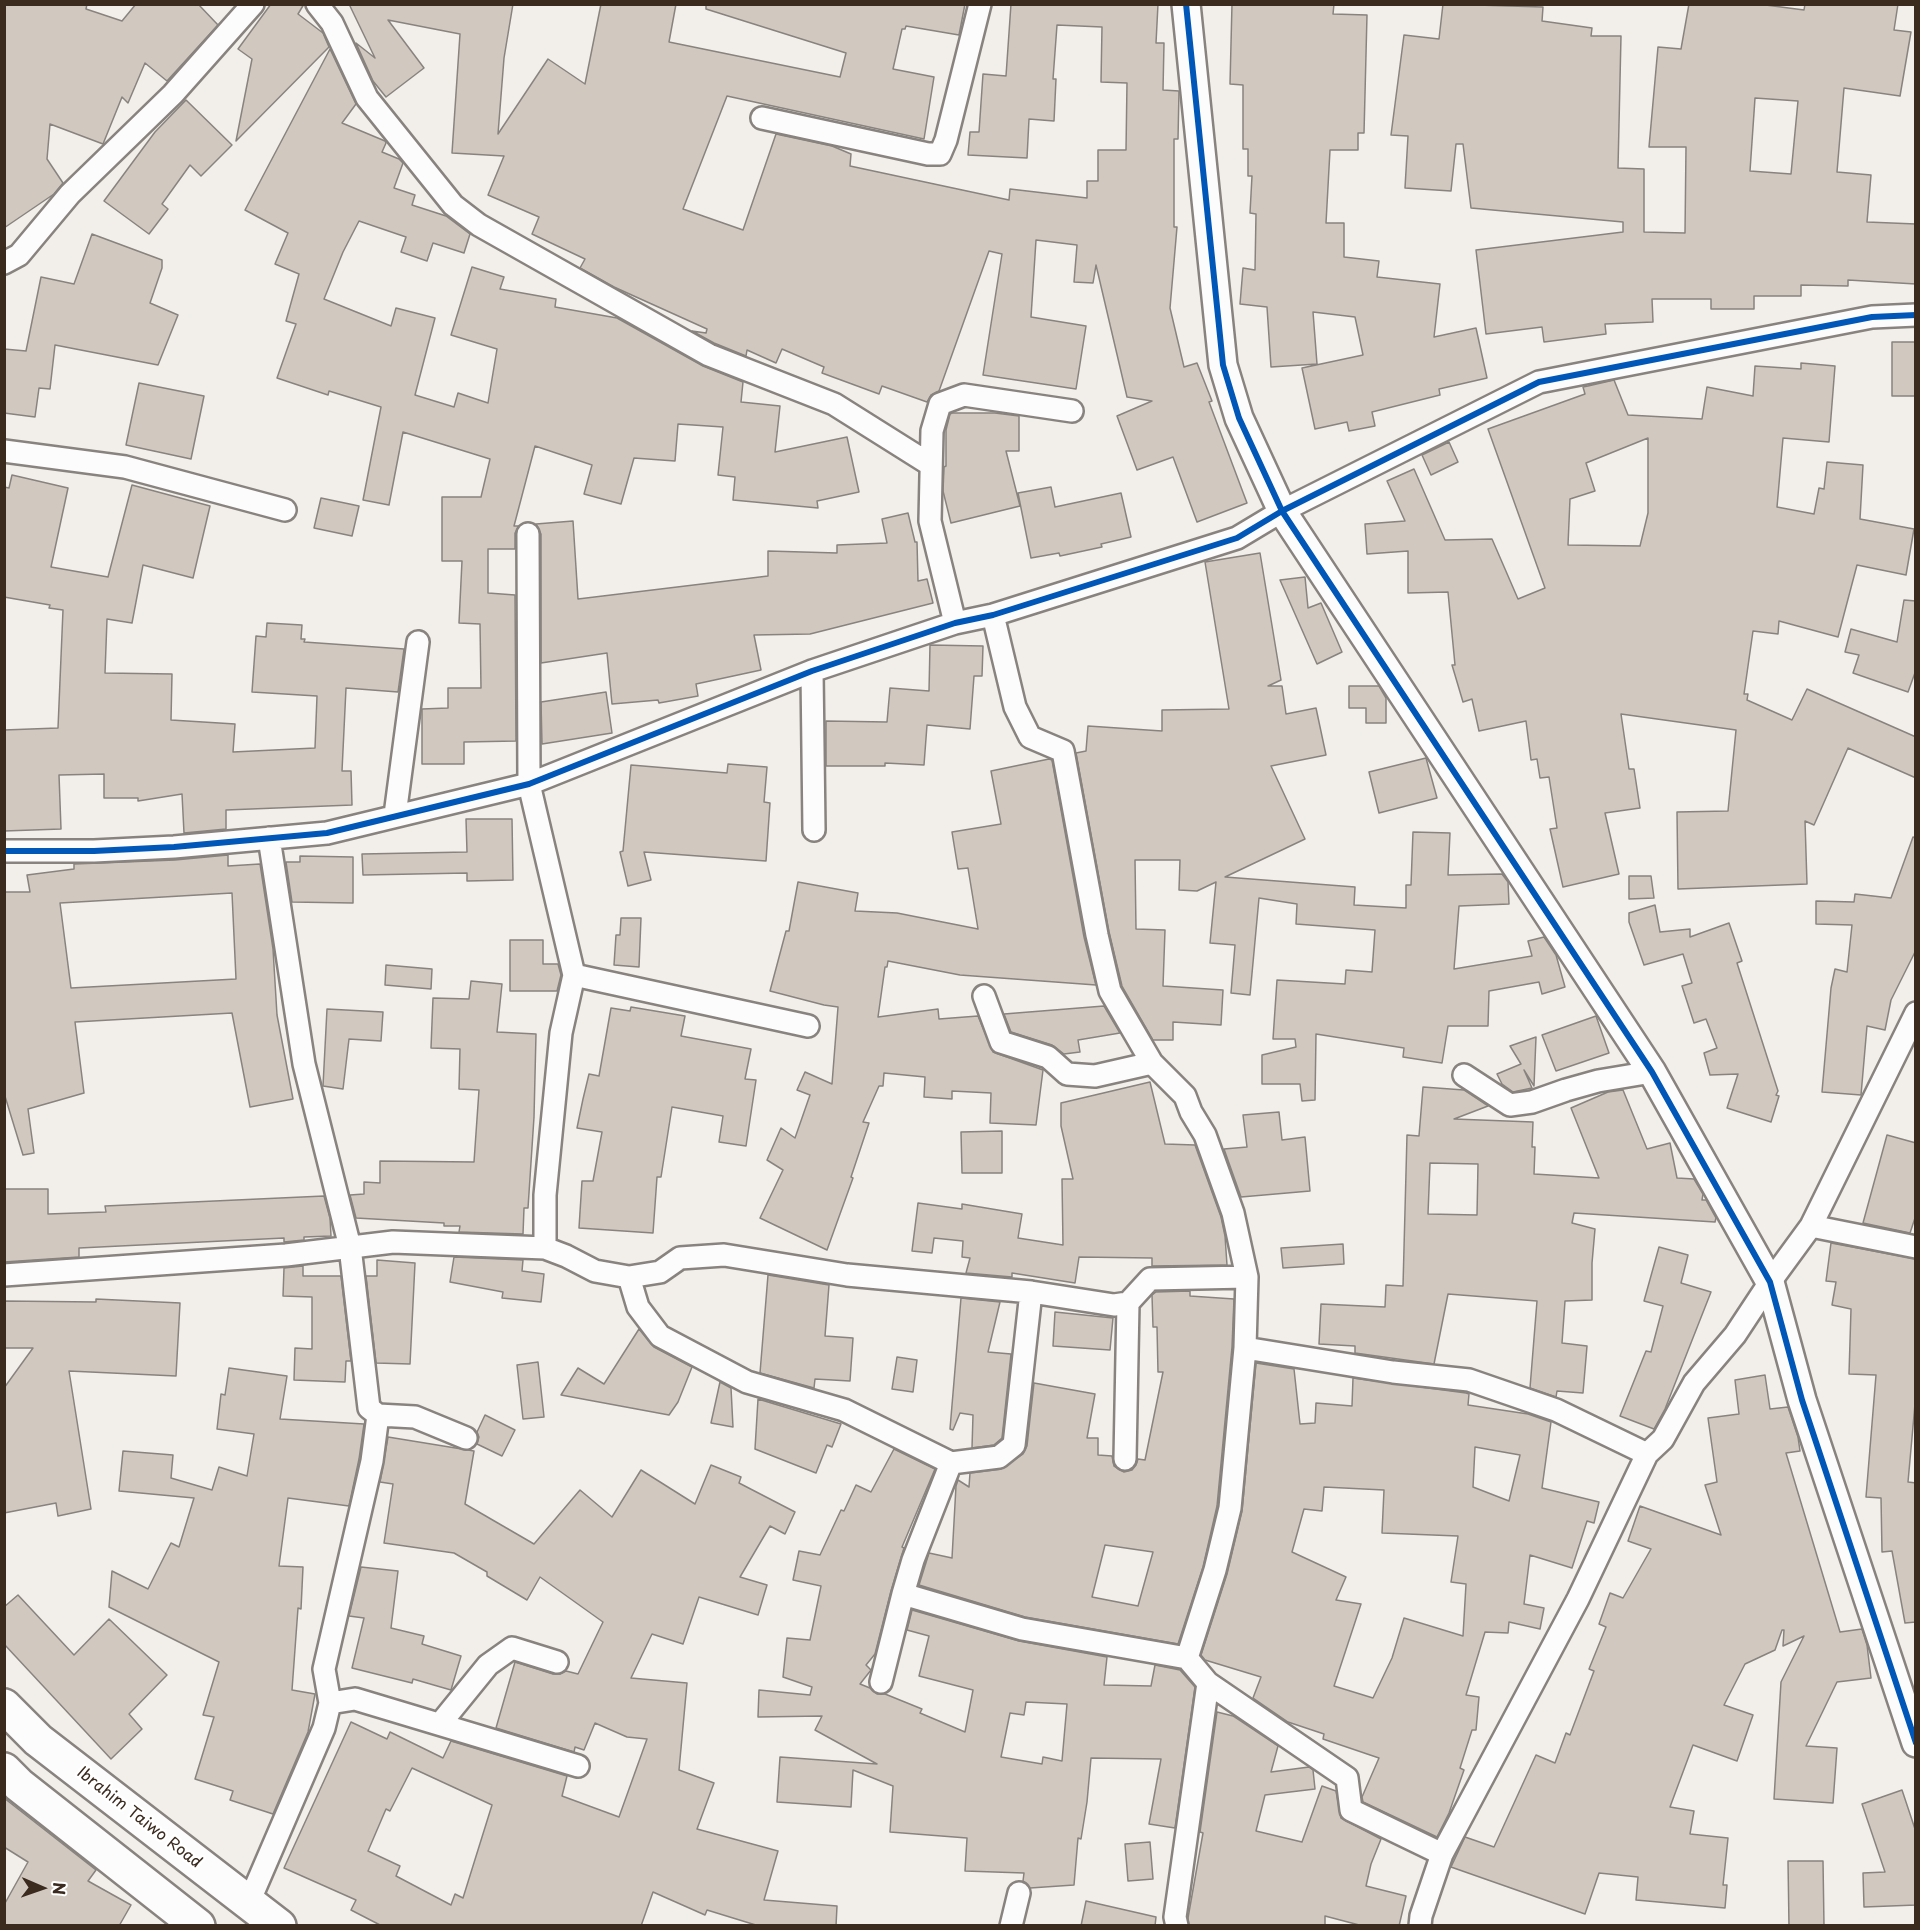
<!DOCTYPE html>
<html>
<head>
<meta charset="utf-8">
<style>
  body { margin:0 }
  #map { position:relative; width:1920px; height:1930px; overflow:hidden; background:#f2eeea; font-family:"Playpen Sans",sans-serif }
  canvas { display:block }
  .frame { position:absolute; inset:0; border:6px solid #3b2a1e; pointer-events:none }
  .north { position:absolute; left:12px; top:1858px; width:60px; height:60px; -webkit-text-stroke:4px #fff; paint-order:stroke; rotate:92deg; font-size:16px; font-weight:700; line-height:24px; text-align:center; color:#3b2a1e }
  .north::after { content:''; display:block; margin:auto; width:21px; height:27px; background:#3b2a1e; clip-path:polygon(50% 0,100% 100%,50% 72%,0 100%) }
</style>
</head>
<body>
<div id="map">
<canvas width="1920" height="1930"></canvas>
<div class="frame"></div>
<div class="north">N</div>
</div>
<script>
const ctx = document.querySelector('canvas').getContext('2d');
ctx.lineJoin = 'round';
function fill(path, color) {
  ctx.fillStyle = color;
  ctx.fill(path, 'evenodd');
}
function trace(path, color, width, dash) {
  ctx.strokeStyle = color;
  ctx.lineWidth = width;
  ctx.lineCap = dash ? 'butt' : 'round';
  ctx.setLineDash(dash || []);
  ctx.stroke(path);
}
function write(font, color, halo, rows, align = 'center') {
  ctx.font = font + ' "Playpen Sans",sans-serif';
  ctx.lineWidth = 5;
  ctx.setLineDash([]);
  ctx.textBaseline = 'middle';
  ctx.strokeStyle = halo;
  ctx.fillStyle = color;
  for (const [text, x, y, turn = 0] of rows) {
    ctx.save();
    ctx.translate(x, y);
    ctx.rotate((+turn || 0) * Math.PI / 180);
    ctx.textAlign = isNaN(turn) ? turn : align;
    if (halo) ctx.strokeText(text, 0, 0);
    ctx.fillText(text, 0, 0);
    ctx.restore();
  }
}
const building = new Path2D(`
  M4 4H87L86 9 122 21 136 4H198L218 25 167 81 145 63 128 103 122 97 103 144 50 124 47 159 63 183 54 194 4 228Z
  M271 4H304L298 14 323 33 329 47 236 141 252 59 238 49Z
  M349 4H513L504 58 498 134 548 59 585 84 601 4H676L669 42 840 77 846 53 706 9V4H965L959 35 906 26 905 29H902L893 69 934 77 924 139 727 96 683 209 743 230 776 134 832 146 851 154 850 166 1009 200 1010 189 1087 198V181H1098V150H1126L1127 83 1101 82 1102 27 1057 25 1053 79H1056L1054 121 1029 119 1027 158 968 155 970 132H979L983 74 1006 76 1011 4H1158L1156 43H1164L1163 90 1179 91 1178 139H1174V227H1177L1170 308 1184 367 1197 363 1212 401 1209 402 1247 503 1197 522 1173 457 1137 470 1117 416 1152 401 1127 397 1096 265 1093 283 1074 282 1077 245 1036 240 1031 317 1086 326 1076 389 983 375 1002 254 989 251 939 391 931 395 927 402 882 386 879 394 822 373 824 367 782 349 776 363 747 350 746 356 714 343 692 331 706 333 707 329 614 287 580 268 585 259 532 234 539 217 488 195 504 156 452 153 460 34 388 20 424 68 386 97 373 81 356 43 375 58Z
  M1232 4H1334L1333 14 1367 15 1364 133H1358V150H1330L1326 223H1344V257L1379 261 1377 277 1440 284 1434 337 1476 328 1487 378 1439 389 1440 395 1372 412 1375 426 1349 431 1347 422 1315 429 1302 368 1363 355 1355 317 1313 312 1317 364 1271 367 1267 307 1240 304 1243 268 1255 270 1256 214 1250 213 1252 176H1248V149H1243V85L1230 84Z
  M1443 4 1543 7 1542 21 1592 28 1591 36H1621L1618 168 1644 169V232L1685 233 1686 147H1649L1658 47 1681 49 1689 4H1758L1804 10 1805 4H1898L1894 30 1911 32 1900 96 1844 88 1837 172 1871 175 1867 222 1916 224V284L1848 280V286L1801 285V296H1754V309H1711V299H1652L1653 322 1605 324 1606 334 1544 342 1542 327 1486 334 1476 250 1623 232V222L1471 208 1463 144H1456L1451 191 1405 188 1408 136 1391 135 1404 35 1439 39ZM1755 98 1798 101 1791 174 1750 171Z
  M330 49 356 104 342 123 385 141 386 143 382 152 399 159 403 163 394 188 415 195 412 205 446 216 470 234 464 253 433 243 427 261 401 252 406 237 359 221 343 252 324 299 391 326 396 308 435 318 415 395 454 407 458 393 488 403 497 349 451 335 472 267 504 277 500 289 556 299 555 307 617 318 703 366 743 382 741 402 780 406 775 452 847 437 859 492 817 501 818 508 733 500 735 477 718 475 723 427 678 424 675 461 634 458 621 504 584 494 592 465 535 446 514 526H519L515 533V549H488V593L515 595 516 741 464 742V764H422V709L448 708V688H481L480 624 459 623 462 561H442V497H481L490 459 403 432 389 505 363 500 381 407 329 391 328 395 277 378 296 324 286 321 299 274 275 264 288 233 245 210Z
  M186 100 232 145 201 176 190 165 162 204 168 209 149 234 104 201 155 132Z
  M92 234 162 260V268L150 303 178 315 158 365 55 345 50 389 39 388 35 417 4 413V349L26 351 41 277 74 284Z
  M1892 342H1916V396H1892Z
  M1801 363 1835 366 1829 442 1783 438 1777 507 1814 514 1819 488 1824 489 1827 462 1863 465 1860 519 1914 529 1906 575 1857 565 1838 637 1779 621 1778 634 1753 631 1744 694H1748L1747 700 1792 720 1807 689 1916 737V778L1848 748 1814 825 1805 821 1807 884 1678 889 1677 812 1728 811 1736 730 1621 714 1629 769H1634L1640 808 1605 813 1619 874 1563 887 1550 829 1557 828 1549 777 1540 778 1537 759 1531 760 1526 721 1479 731 1472 699 1463 702 1452 665H1455L1448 592 1408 593V551L1367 554 1365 524 1405 521 1387 481 1414 469 1445 540 1492 539 1518 599 1545 588 1488 429 1585 394 1583 387 1588 386 1614 380 1628 415 1702 419 1707 387 1753 396 1755 366 1801 369ZM1648 438V513L1640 546 1568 545 1570 499 1595 491 1586 463Z
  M139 383 204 396 191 459 126 445Z
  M952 413H995L1019 416V451H1006L1020 506 951 523 943 491 944 467 946 466V430L950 414Z
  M1449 442 1458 462 1431 475 1422 455Z
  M12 475 68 488 51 567 108 577 132 485 210 506 193 578 143 565 132 623 107 619 105 673 172 674 171 720 235 724 233 752 315 748 317 696 252 692 256 636 266 637 267 623 302 625 301 639H305L304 642 404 649 398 692 346 688 342 771H351L352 805 226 810V829L184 833 182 794 138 801V798H104V774L59 775 61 829 4 831V730L58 728 63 610 49 608 50 605 4 597V487L9 488Z
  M1051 487 1055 507 1121 493 1131 537 1101 544 1102 547 1060 556 1059 553 1031 558 1018 493Z
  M321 498 359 506 352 536 314 528Z
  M908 513 915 542H917L918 581 927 579 933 603 810 634 754 635 761 670 696 684 698 696 659 703 658 700 612 704 607 653 541 663V534L536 524 573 521 578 599 768 576V551L837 553V545L887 543 882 519Z
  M1260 553 1281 680 1268 686H1282L1286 714 1316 708 1326 755 1271 766 1305 839 1225 877 1355 887 1354 905 1406 908V885H1411L1413 832 1450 833 1448 875 1502 874 1508 882 1509 904 1459 906 1454 969 1532 956 1528 941 1544 937 1556 955 1565 987 1542 994 1539 982 1489 991 1488 1026H1448L1442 1063 1403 1057 1404 1048 1316 1034 1315 1100 1302 1101 1300 1084H1262V1055L1296 1047 1295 1039H1273L1277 980 1345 984 1346 970 1372 972 1375 930 1296 924 1297 904 1259 898 1250 995 1231 993 1235 945 1210 943 1216 882 1197 891 1179 890 1180 860H1135L1136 929 1165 930 1163 986 1223 990 1221 1025 1173 1022V1040H1153L1122 986 1109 932 1076 753 1086 751 1088 726 1162 731V710L1229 709 1205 562Z
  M1305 577 1308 608 1321 603 1342 652 1317 664 1280 580Z
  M1904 600 1916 601V670L1908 692 1853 673 1859 655 1845 652 1851 629 1897 642Z
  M930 645 983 646 982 676H974L970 729 927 725 924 765 885 763V766H826V721L887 722 890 688 929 691Z
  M1349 686H1379L1386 698V723H1366V708H1349Z
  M606 692 612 733 542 744 541 702Z
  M1426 758 1437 798 1379 813 1369 772Z
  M1049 759 1052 760 1084 937 1096 985 960 975 888 961 887 967H885L878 1017 938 1009 939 1019 978 1016 993 1052 1043 1070 1036 1125 990 1123 991 1093 952 1091V1099L924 1097 925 1077 884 1073 883 1086H879L863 1122 869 1123 851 1177 853 1178 827 1250 760 1218 783 1170 767 1160 781 1128 795 1138 810 1095 797 1090 805 1072 832 1084 838 1007 824 1005 770 991 786 931H789L798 882 858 893 855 911 897 913 978 929 968 868 958 869 952 832 1001 824 991 771Z
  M728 764 767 767 764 802 770 803 766 861 644 852 651 880 628 886 620 852 623 851 631 765 727 773Z
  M466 819H512L513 880 467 881V873L363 875 362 854 467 852Z
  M1913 837 1916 838V950L1891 1000 1885 1030 1867 1026 1861 1095 1822 1092 1831 988 1835 969 1847 972 1852 925 1816 924V901L1854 902 1855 894 1891 898Z
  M228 855V866L260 864 273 949 277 1015 293 1099 250 1107 232 1013 75 1022 84 1093 28 1109 34 1153 23 1155 4 1093V892H30L27 875 74 869V864L175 860ZM232 893 236 979 71 988 60 903Z
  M300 856 353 857V903L292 902 286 862H300Z
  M1629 876H1651L1654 898 1629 899Z
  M1655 905 1660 932 1690 929V937L1729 923 1742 961 1737 963 1778 1091 1776 1095 1779 1096 1771 1122 1727 1108 1738 1074 1710 1075 1704 1053 1717 1048 1706 1019 1694 1023 1682 986 1692 983 1683 954 1644 965 1629 922V913Z
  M621 918H641L639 967 614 965 616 935H620Z
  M510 940H543V964H558L561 975 557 991H510Z
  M386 965 432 969 431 989 385 985Z
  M471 981 502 984 497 1032 536 1034 534 1117 528 1208H524L523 1234 459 1232 460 1226H444V1223L356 1218 350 1195 364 1194V1182L380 1183V1161L474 1162 479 1090 459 1089 460 1049 431 1048 433 998 469 999Z
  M1104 1006 1120 1033 1078 1040 1080 1052 1064 1054 1052 1045 1011 1032 1004 1014Z
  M631 1007 685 1016 681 1036 751 1049 745 1079 756 1080 746 1146 719 1142 723 1116 672 1107 661 1177H657L653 1233 579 1228 582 1181H593L602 1132 577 1128 583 1099 589 1074 599 1076 611 1008 630 1011Z
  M327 1009 383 1012 381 1041 349 1039 343 1089 323 1086Z
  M1596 1016 1609 1053 1556 1071 1542 1035Z
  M1536 1037 1534 1086 1524 1070 1532 1088 1513 1092 1502 1084 1497 1074 1521 1064 1510 1046Z
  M1150 1082 1165 1144 1195 1145 1221 1217 1225 1236 1227 1265 1152 1266V1258L1079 1257 1075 1283 1012 1273V1277L966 1273 970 1258 962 1257 963 1241 934 1238 932 1253 912 1251 918 1203 962 1209V1204L1022 1214 1018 1238 1063 1245 1062 1179H1073L1061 1126V1103Z
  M1423 1087 1464 1090 1488 1106 1454 1119 1533 1122 1532 1147H1535L1534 1174 1599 1178 1571 1108 1608 1092 1623 1090 1647 1149 1670 1143 1677 1178 1694 1179 1703 1194 1702 1200H1706L1716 1218 1715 1222 1574 1213 1572 1223 1595 1229 1592 1263V1300L1565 1301 1562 1343 1587 1346 1583 1393 1557 1391 1556 1397 1530 1388 1537 1301 1448 1294 1434 1364 1355 1353V1346L1319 1344 1321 1304 1385 1307 1386 1285 1403 1286 1407 1135 1419 1136ZM1430 1163 1478 1164 1477 1215 1428 1214Z
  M1279 1112 1282 1140 1305 1137 1310 1191 1241 1197 1224 1149 1247 1147 1243 1115Z
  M1002 1131V1173H962L961 1132Z
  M1887 1135 1916 1143V1215L1910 1233 1863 1223Z
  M4 1189H48V1214L106 1212 105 1206 324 1196 330 1218 331 1236 304 1237V1240L284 1242V1238L79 1248V1257L4 1262Z
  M1831 1243 1916 1259V1393L1908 1482 1916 1483V1622L1905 1623 1892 1551 1882 1552 1881 1498 1866 1497 1876 1375 1849 1374 1851 1309 1832 1305 1836 1282 1826 1281Z
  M1343 1244 1344 1264 1283 1268 1281 1248Z
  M1659 1247 1688 1255 1681 1283 1711 1292 1665 1409 1654 1429 1620 1416 1646 1351 1651 1352 1663 1306 1644 1301Z
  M454 1257 523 1260 522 1271 544 1274 541 1302 502 1298 503 1292 450 1282Z
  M377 1260 415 1263 410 1364 376 1363 366 1276H377Z
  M303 1266V1276H341L351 1361H346L345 1382 294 1380 295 1348 312 1349V1297L283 1296 284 1268Z
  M768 1275 829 1285 825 1336 853 1338 850 1381 815 1379 814 1388 760 1373Z
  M1190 1291V1296L1234 1299 1232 1347 1217 1506 1203 1567 1178 1644 1025 1617 919 1585 929 1553 952 1558 956 1486 958 1480 969 1487 970 1473 1001 1469 1023 1454 1027 1446 1034 1383 1095 1394 1087 1438H1098V1455L1112 1456 1114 1466 1124 1472 1132 1470 1136 1465 1138 1459 1145 1460 1163 1372H1158L1157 1327H1153L1152 1295 1156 1292ZM1105 1545 1153 1552 1138 1606 1092 1597Z
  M961 1298 1000 1302 988 1352 1011 1354 1002 1438 994 1445 972 1448 973 1415 960 1413 953 1430 950 1429Z
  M96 1299 180 1303 176 1376 69 1371 91 1509 58 1516 56 1503 4 1513V1388L33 1348H4V1301L96 1302Z
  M1055 1312 1113 1318 1110 1350 1053 1346Z
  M639 1329 654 1347 692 1367 678 1402 669 1415 561 1395 578 1368 604 1384Z
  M897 1357 917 1360 913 1392 892 1389Z
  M538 1362 544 1417 523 1419 517 1365Z
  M1256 1363 1294 1369 1300 1424 1315 1423 1316 1403 1352 1406 1353 1378 1466 1393 1469 1394 1468 1405 1528 1414 1551 1422 1542 1488 1599 1502 1594 1523 1587 1521 1572 1568 1530 1555 1524 1604 1544 1608 1540 1629 1509 1622 1508 1633 1485 1632 1466 1695 1479 1697 1476 1730H1472L1460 1768 1464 1770 1449 1813 1437 1837 1363 1802 1362 1797 1379 1758 1323 1739 1324 1734 1288 1722 1253 1698 1261 1677 1205 1660 1201 1655 1227 1574 1242 1511ZM1475 1447 1520 1455 1509 1501 1473 1487ZM1324 1487 1384 1490 1382 1533 1458 1536 1451 1582 1466 1584 1463 1636 1404 1618 1392 1658 1373 1698 1334 1686 1361 1604 1336 1600 1346 1577 1292 1552 1304 1509 1322 1511Z
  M229 1368 287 1376 280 1419 364 1424 359 1459 349 1506 288 1498 279 1566 303 1567 301 1609 298 1608 292 1690 315 1694 308 1732 273 1814 230 1800 233 1791 195 1779 214 1717 203 1715 219 1662 109 1607 112 1571 148 1589 171 1543 179 1547 194 1498 119 1491 123 1451 173 1455 171 1478 212 1490 219 1467 247 1476 254 1434 217 1429 221 1394 225 1395Z
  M1765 1375 1770 1409 1788 1407 1798 1437 1800 1451 1786 1453 1840 1632 1862 1629 1867 1645 1871 1678 1837 1682 1806 1746 1837 1748 1833 1803 1774 1799 1781 1682 1804 1636 1783 1646 1784 1630H1782L1775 1650 1745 1664 1724 1705 1753 1715 1737 1761 1693 1745 1670 1807 1694 1811 1690 1834 1728 1838 1723 1885H1727L1725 1908 1636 1900 1638 1877 1599 1873 1585 1914 1451 1867 1465 1837 1494 1847 1536 1755 1555 1763 1566 1733 1570 1735 1594 1671 1589 1669 1606 1627 1599 1624 1610 1593 1623 1598 1651 1549 1628 1541 1640 1506 1721 1535 1705 1485 1717 1482 1708 1418 1739 1414 1735 1380Z
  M720 1382 731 1388 733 1427 711 1423Z
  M758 1399 841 1424 832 1447 827 1445 816 1473 755 1449Z
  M485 1415 515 1430 502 1456 477 1444 479 1437 477 1432Z
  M388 1437 474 1451 465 1504 534 1544 580 1490 612 1517 641 1470 695 1504 711 1465 741 1477 739 1483 795 1512 785 1534 770 1526 740 1577 767 1585 758 1615 699 1597 683 1644 652 1634 631 1678 687 1683 679 1770 714 1783 697 1829 778 1851 764 1900 837 1906 836 1926H759L707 1910 705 1915 653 1892 641 1926H382L351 1910 356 1900 284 1868 351 1722 387 1739 390 1732 443 1758 451 1741 567 1776 562 1796 619 1817 647 1739 627 1737 595 1723 584 1750 575 1747 574 1752 496 1728 515 1662 553 1674H560L566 1671 578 1674 603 1622 540 1577 527 1600 487 1576V1572L454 1553 384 1543 393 1484 380 1482ZM412 1768 492 1805 463 1898 455 1894 451 1905 396 1876 400 1866 368 1851 386 1809 390 1811Z
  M894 1449 935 1469 902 1547 904 1548 891 1591 875 1654 866 1665 871 1670 860 1684 870 1688 877 1694H885L922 1709 920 1713 965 1732 973 1690 919 1676 929 1636 907 1630 912 1610 1019 1641 1107 1657 1104 1685 1151 1686 1155 1665 1180 1670 1195 1687 1175 1828 1149 1824 1161 1759 1091 1758 1087 1802 1081 1839 1078 1838 1074 1885 1030 1888 1023 1881 1024 1873 965 1871 967 1838 890 1832 893 1786 853 1770 851 1807 777 1802 780 1757 877 1764 815 1730 822 1716 758 1717 759 1690 810 1695 812 1687 783 1677 787 1638 810 1640 821 1586 793 1580 799 1551 820 1555 841 1510 844 1511 856 1485 871 1492ZM1026 1702 1067 1704 1062 1761 1043 1757 1042 1764 1001 1757 1010 1713 1024 1715Z
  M361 1567 398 1571 391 1628 424 1636 422 1644 461 1656 451 1690 413 1679 412 1683 352 1668 364 1618 349 1616Z
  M18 1595 74 1655 109 1619 167 1675 129 1714 142 1729 111 1759 4 1644V1607Z
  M1217 1712 1233 1716 1278 1746 1271 1772 1309 1767 1313 1770 1315 1789 1265 1795 1256 1831 1302 1842 1322 1786 1336 1791 1341 1818 1381 1839 1371 1864 1366 1886 1406 1896 1399 1926H1363L1325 1916V1926H1189L1188 1918 1203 1833 1200 1832Z
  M1902 1790 1916 1832V1905L1864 1907 1863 1873 1885 1872 1862 1804Z
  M4 1798 96 1870 88 1881 131 1905 119 1926H4V1905L28 1862 4 1847Z
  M1150 1842 1153 1879 1128 1881 1125 1844Z
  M1788 1861H1823L1824 1926H1789Z
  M1086 1901 1156 1917 1155 1926H1081Z`);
fill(building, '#d1c9bf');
trace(building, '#88837f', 1.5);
const minor = new Path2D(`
  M317 4 332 23 367 98 453 205 479 225 709 355 834 404 931 465
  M762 118 928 154H940L946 140 980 4
  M4 263 19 255 70 194 173 94 253 4
  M4 451 125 467 285 510
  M528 534 529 784 574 975 561 1033 545 1195V1248
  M993 615 1015 707 1030 737 1063 751 1097 935 1110 991 1152 1063 1185 1096 1191 1112 1205 1135 1233 1213 1247 1277 1245 1348 1230 1508 1215 1570 1187 1658
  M955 623 930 521 932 431 940 404 964 395 1072 411
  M812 671 814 830
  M395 815 418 642
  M269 838 304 1064 350 1247 369 1408 378 1415 415 1417 466 1438
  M4 851H94L174 847 327 833 529 784 812 671 955 623 993 615 1237 538 1282 511 1539 382 1872 317 1916 315
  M574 975 808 1026
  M984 996 1001 1042 1048 1057 1067 1074 1095 1076 1152 1063
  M1464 1075 1510 1105 1532 1102 1566 1090 1598 1081 1652 1072
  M1811 1226 1916 1247
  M4 1275 286 1255 393 1242 545 1248 566 1256 595 1271 629 1277 660 1272 680 1258 724 1255 847 1275 1031 1292 1114 1305 1128 1303 1150 1279 1247 1277
  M629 1277 638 1307 660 1336 747 1382 844 1410 951 1463 999 1457 1014 1445 1031 1292
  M1245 1348 1393 1372 1469 1380 1556 1410 1647 1454
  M1125 1459 1128 1303
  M903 1594 1022 1629 1187 1658 1208 1683 1347 1778 1351 1810 1442 1854
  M881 1682 903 1594 913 1560 951 1463
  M330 1703 355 1699 578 1766
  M440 1724 488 1665 512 1648 557 1662
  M249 1902 324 1728 330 1703 324 1669 372 1461 378 1415
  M1011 1926 1019 1893
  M1177 1926 1175 1917 1208 1683
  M1420 1926 1421 1916 1442 1854 1578 1599 1647 1454 1663 1439 1694 1383 1735 1335 1770 1282 1811 1226 1916 1013`);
const tertiary = new Path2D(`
  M1186 4 1223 365 1239 418 1282 511 1652 1072 1770 1282 1802 1400 1916 1743`);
const primary = new Path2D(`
  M4 1706 38 1740 279 1926
  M4 1770 19 1785 198 1926`);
trace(minor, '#88837f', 26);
trace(tertiary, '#88837f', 32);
trace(primary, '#88837f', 38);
trace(minor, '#fdfcfc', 21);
trace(tertiary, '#fdfcfc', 27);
trace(primary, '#fdfcfc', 33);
trace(new Path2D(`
  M1186 4 1223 365 1239 418 1282 511 1652 1072 1770 1282 1802 1400 1916 1743
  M4 851H94L174 847 327 833 529 784 812 671 955 623 993 615 1237 538 1282 511 1539 382 1872 317 1916 315`), '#0057b8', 6);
write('16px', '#3b2a1e', '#fff', [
  ["Ibrahim Taiwo Road",139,1818,38]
]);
</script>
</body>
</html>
